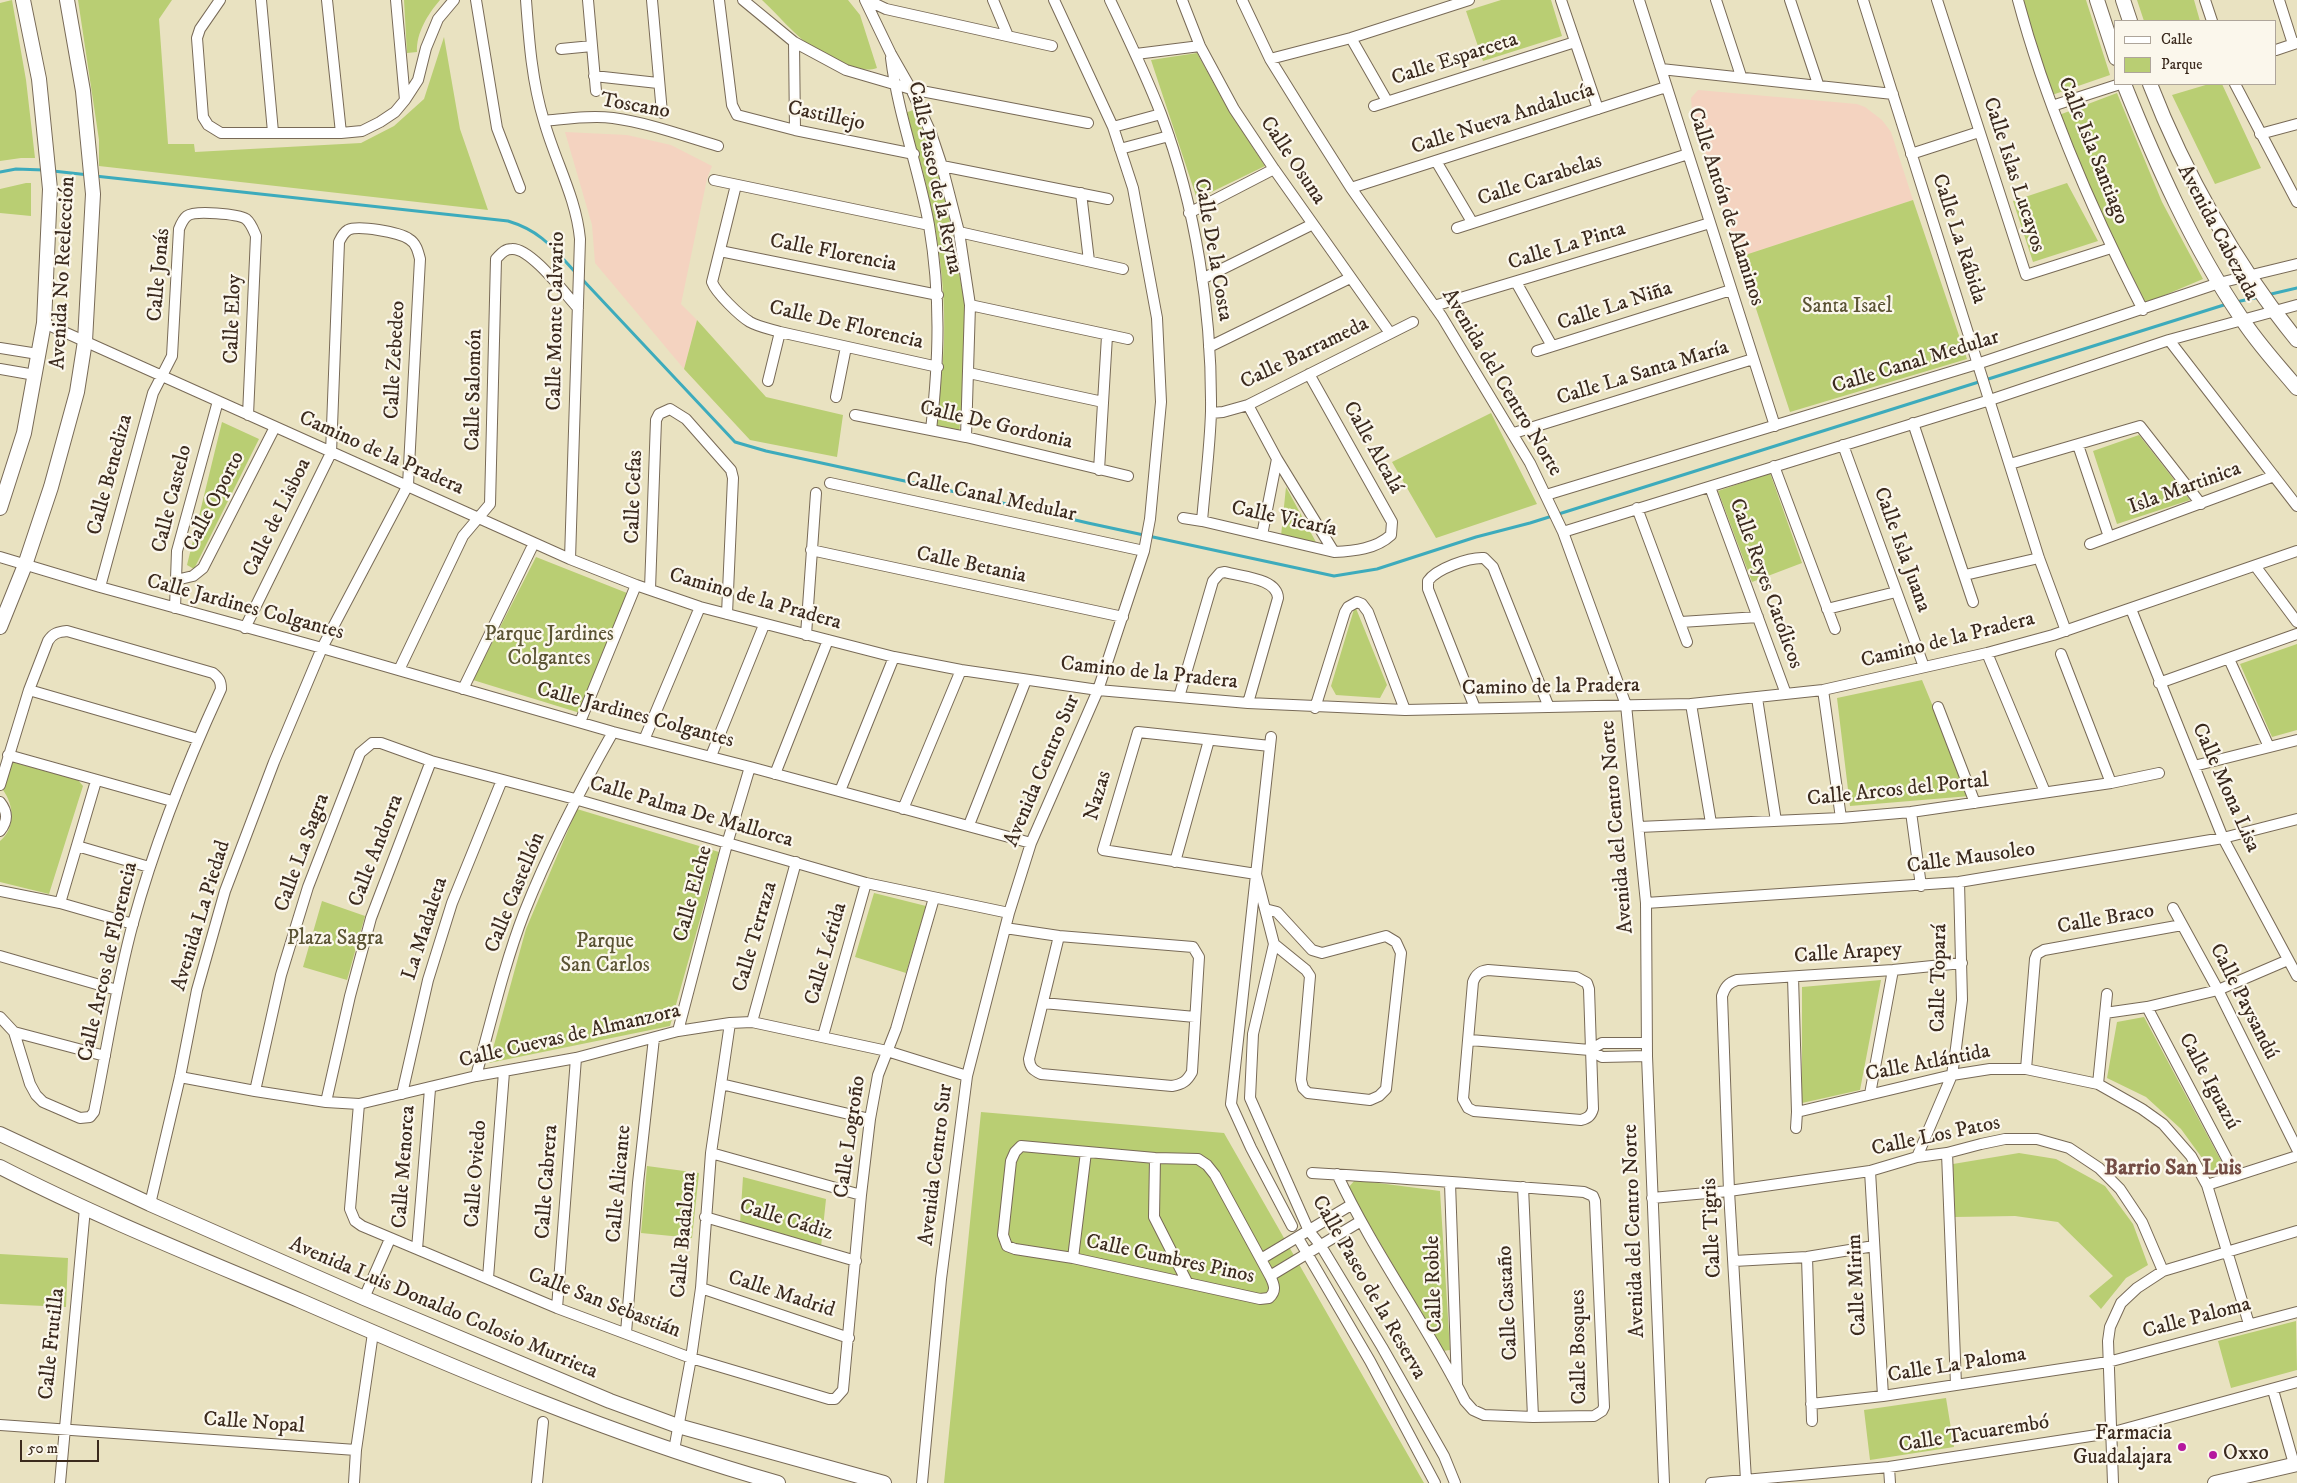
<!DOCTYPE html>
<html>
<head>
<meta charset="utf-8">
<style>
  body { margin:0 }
  #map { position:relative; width:2297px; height:1483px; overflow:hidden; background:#e9e2c1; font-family:"IM FELL DW Pica",serif }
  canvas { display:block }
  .legend { position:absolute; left:2114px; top:20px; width:162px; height:65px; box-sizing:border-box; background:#fbf7ec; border:1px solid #aea59a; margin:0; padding:6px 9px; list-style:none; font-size:15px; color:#3b2a1e }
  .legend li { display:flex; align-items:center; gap:10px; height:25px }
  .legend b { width:25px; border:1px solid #aea59a }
  .scale { position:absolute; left:20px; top:1440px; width:79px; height:22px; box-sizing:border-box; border:2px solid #3b2a1e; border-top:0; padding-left:6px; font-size:15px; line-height:18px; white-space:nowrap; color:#3b2a1e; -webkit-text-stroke:4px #fbf7ec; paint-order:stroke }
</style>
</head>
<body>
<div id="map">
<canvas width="2297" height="1483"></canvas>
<ul class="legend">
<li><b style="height:6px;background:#fff"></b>Calle</li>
<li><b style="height:14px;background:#b9ce73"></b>Parque</li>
</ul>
<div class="scale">50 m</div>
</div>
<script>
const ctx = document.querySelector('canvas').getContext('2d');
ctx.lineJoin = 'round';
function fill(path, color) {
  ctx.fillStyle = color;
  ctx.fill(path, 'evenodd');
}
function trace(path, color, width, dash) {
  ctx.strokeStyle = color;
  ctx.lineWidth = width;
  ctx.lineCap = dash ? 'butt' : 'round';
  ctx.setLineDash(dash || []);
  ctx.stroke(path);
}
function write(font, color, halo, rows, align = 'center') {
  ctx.font = font + ' "IM FELL DW Pica",serif';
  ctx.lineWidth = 4.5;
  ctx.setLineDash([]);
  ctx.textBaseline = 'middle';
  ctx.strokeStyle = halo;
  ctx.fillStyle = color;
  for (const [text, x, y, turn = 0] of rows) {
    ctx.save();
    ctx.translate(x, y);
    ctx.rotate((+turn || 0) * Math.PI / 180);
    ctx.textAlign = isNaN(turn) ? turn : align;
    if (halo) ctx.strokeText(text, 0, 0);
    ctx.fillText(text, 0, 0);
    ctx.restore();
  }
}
fill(new Path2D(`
  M1698 90 1857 104 1865 107 1882 120 1891 132 1913 200 1739 257 1692 112 1691 98Z
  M565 132 627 135 671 145 712 166 707 179 681 304 697 320 684 369 595 263 592 225Z`), '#f4d3c0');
fill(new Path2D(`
  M12 0 26 80 35 158H21L0 161V3Z
  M78 0H172L159 19 168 144H194L195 152 361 143 394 126 424 99 444 37 460 129 488 210 99 166V140Z
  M404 0H440C428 14 416 33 417 52L407 53Z
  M762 0H848L860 15 877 68C857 75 826 56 809 45 795 35 776 13 762 0Z
  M1501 0H1551L1562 36 1483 61 1466 11Z
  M2020 0H2086L2110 75 2052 95Z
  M2137 0H2194L2200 21H2144Z
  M1197 53 1228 109 1265 166 1197 199 1151 60Z
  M2209 84H2222L2261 168 2215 184 2172 95Z
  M2117 93 2162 202 2203 279 2146 303 2104 220 2059 115Z
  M913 110 929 143 942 179 964 300 966 370 959 433 936 428C939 399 943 370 944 341 947 267 929 182 905 113Z
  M26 183H31V216L0 213V189Z
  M2067 183 2098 241 2033 262 2013 201Z
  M1913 200 1967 359 1790 412 1739 257Z
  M697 320 766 397 843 415 837 457 750 440 684 369Z
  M1491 413 1537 504 1436 538 1392 462Z
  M222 422 259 439 194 569 187 565Z
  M2139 435 2190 500 2117 524 2093 451Z
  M1770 473 1802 563 1752 582 1718 491Z
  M1286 487 1317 544 1281 536Z
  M536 557 627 593 580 713 473 680Z
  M1355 606 1387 685 1380 698 1336 695 1331 686Z
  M2297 644V730L2272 737 2240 664Z
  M1922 680 1970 796 1850 806 1837 698Z
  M12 762 78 780 83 786 49 894 0 882V841C16 828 14 805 3 790Z
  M577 809 719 852 670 1026 489 1063 526 929Z
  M874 893 926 906 906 973 855 957Z
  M322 901 365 916 347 980 303 967Z
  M1881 980 1860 1090 1802 1103V987Z
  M2144 1017 2226 1170 2213 1173 2181 1129 2146 1097 2107 1078 2117 1022Z
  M981 1112 1224 1133 1424 1483H944Z
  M2019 1153 2056 1159 2105 1186 2133 1224 2148 1265 2126 1278 2101 1309 2089 1296 2113 1276 2058 1222 2015 1216 1955 1217 1953 1164Z
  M647 1166 699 1173 692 1238 641 1233Z
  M743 1177 826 1199 821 1247 740 1223Z
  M1355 1180 1440 1191 1450 1350 1443 1351 1348 1188Z
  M0 1254 68 1258 66 1307 0 1304Z
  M2296 1321 2297 1370 2231 1388 2218 1341Z
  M1946 1398 1954 1447 1870 1460 1864 1410Z`), '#b9ce73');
trace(new Path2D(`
  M53 171 89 175
  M0 172 16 169 44 170
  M95 176 508 221C541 231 553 248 576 273
  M581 278 735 442 766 451 951 491 1088 523 1334 576 1377 569 1476 537 1530 523 2227 304
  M2267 295 2297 288
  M2236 302 2259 297`), '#3dabbc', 3);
const street = new Path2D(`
  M220 0 200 29 197 38 203 117 208 125 221 133H341L362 131 380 122 395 112 405 100 418 80 426 48 438 19 454 0
  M261 0 273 132
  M327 0 341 133
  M396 0 405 100
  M476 0 497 128 520 188
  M526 0C529 41 532 82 544 121 555 161 576 197 580 239L570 559
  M588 0 596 91
  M652 0 662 113
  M719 0 732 105 737 115 795 130 914 154
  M743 0 794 42 846 70 911 89 1088 123
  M865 0 891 54 911 89 931 133 942 166 959 232 970 305 966 437
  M867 0 886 9 1052 46
  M993 0 1008 36
  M1110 0C1128 38 1146 75 1161 114 1196 207 1212 312 1211 411 1210 448 1205 484 1202 521
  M1182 0 1200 46 1234 109 1274 169 1390 333
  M1242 0 1270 59 1311 125 1351 188 1442 317 1530 463 1563 532 1626 705 1646 903 1647 1056 1664 1483
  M1561 0 1598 109
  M1639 0 1775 426
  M1716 0 1741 76
  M1790 0 1818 84
  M1863 0 2039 558 2066 631
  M1937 0 2026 275 2111 248
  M2018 0C2047 108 2092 211 2143 310
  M2205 0 2212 21
  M2279 0 2293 44
  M1351 38 1387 101
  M794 42 795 130
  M561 49 592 46
  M2276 50 2297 43
  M1136 54 1200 46
  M891 58C898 115 919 169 929 225 941 296 939 359 931 430
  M1270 59 1351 38 1469 0
  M1661 69 1893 94
  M594 76 658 83
  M2235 84 2297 202
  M1374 106 1575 42
  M2052 106 2120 84
  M544 121C566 119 590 115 613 118 649 123 684 136 718 146
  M1113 127 1161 114
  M2260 134 2297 124
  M1120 149 1169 136
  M1911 154 1979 132
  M1436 161 1472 222
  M942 166 1108 199
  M714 180 929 225
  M736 185 712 282C716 293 740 316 750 322 759 327 770 329 780 332L938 367
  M1351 188 1666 87
  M1081 193 1089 261
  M1189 213 1274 169
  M1457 228 1688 154
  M959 232 1123 269
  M720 251 938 295
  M1202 279 1313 224
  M1516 282 1552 346
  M970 305 1128 339
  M1434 306 1710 223
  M44 323 570 559 636 585 700 607 894 657 961 670 1098 690 1248 703 1405 710 1691 704 1823 690 1987 653 2053 635 2297 551
  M2169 340 2297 506
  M1209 347 1350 278
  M0 348 38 354
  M1537 351 1731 290
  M0 369 35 375
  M969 373 1103 402
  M768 381 780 332
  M836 397 846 347
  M1248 405 1277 459 1334 552
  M1211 413 1223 412 1248 405 1413 322
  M855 415 966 437 1128 476
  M1913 423 1973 602
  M1514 433 1753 359
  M1843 445 1924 667
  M2078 445 2109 537
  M2010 464 2140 426 2201 504
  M1774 466 1835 629
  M1099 470 1107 336
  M830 483 1144 551
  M1710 487 1786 694
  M1546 495 1977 364 2219 283 2297 264
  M1637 508 1687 642
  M1183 518 1202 521 1334 552C1354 551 1376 549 1391 535L1392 522 1309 374
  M1563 532 1990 400 2169 340 2297 305
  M1262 535 1277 459
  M2090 544 2274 476
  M811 550 1123 617
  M0 557 100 587 322 648 613 732 750 767 1031 843
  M2256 567 2297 622
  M1965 575 2039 558
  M176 580 193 576 203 568 275 427
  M100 587 153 393 172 356 179 229C181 224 183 219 187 216 195 210 238 214 246 219 251 223 253 229 256 236L248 415
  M650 589 656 420 659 414 670 409 686 419 731 470 733 478 727 614
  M175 608 177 551 218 401
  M1827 609 1896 592
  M2131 609 2223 838 2297 976
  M1681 622 1758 617
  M806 635 816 493
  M1987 653 2045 792
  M2061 654 2111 783
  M2229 659 2269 747
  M399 670 463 536 490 504 496 259C501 254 504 249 512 249 531 248 565 294 578 308
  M2159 683 2297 634
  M463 689 534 543
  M29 690 198 739
  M1823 690 1841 818
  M1179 697 1213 581 1220 573 1225 572C1241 577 1277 578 1278 598L1248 703
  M1757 698 1776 821
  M1691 704 1711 823
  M1938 707 1975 803
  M1315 708 1345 612 1348 607 1357 602 1362 604 1368 612 1405 710
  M1475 708 1428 589V581C1436 569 1469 557 1484 558L1493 567 1548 705
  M580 722 636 585
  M1271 737 1231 1104 1251 1148 1292 1226
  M644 740 700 607
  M8 755 172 801
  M711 756 764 625
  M2194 766 2297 740
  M775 774 828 640
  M0 785 29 690 48 641C53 633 58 632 67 631L213 673C219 678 221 681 221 689 186 765 155 842 133 923 116 985 107 1049 94 1112L90 1117 80 1118 43 1102 36 1095 30 1084 14 1032 0 1017
  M840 791 894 657
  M0 802C8 812 8 821 0 831
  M903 809 961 670
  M1911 812 1921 886
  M969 825 1026 680
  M1639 827 1841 818 1911 812 2111 783 2159 773
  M77 846 149 867
  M1175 862 1209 740
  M1256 874 1274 944 1253 1034 1250 1098 1309 1231 1321 1246 1382 1347 1444 1456 1455 1483
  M1256 874 1103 850 1138 732 1270 746
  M0 891 60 903 133 924
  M60 903 96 781
  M1646 903 1959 882 2223 838 2297 819
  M2173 908 2218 990 2297 1149
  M1265 909 1277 912 1312 950 1322 953 1386 936 1396 942 1401 953 1386 1089 1379 1096 1370 1100 1308 1093 1303 1088 1301 1080 1310 976 1306 970 1274 944
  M1005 928 1059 936 1193 947 1199 957 1192 1072C1187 1081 1183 1084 1172 1086L1041 1074C1033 1070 1030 1068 1029 1059L1059 936
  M0 956 117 990
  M1488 970 1576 977 1587 983 1589 989 1593 1109C1591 1116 1588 1118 1581 1120L1474 1111 1468 1108 1463 1099 1473 982C1476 974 1480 971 1488 970Z
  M1793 977 1797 1112 1796 1128
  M1043 1003 1195 1017
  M2147 1007 2235 1174
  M2105 1013 2147 1007 2218 990 2288 960
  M752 1022 796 862
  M678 1031 727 844 750 767
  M14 1032 105 1056
  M823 1036 866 883
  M1470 1040 1590 1050 1602 1057 1647 1056
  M1590 1050 1602 1043H1647
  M2026 1069 2035 959 2037 954 2044 950 2182 925
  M476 1076C491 1022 504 965 524 913 549 850 580 790 613 732
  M180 1077 255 1091 326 1102 359 1104 476 1076 576 1058 678 1031 730 1023 752 1022 887 1051 967 1076
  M721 1084 870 1119
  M2098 1084 2107 994
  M255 1091 281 975 308 887 360 753 372 743H381L431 761 575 799 866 883 1009 913
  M402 1094 428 980 452 903 502 780
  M1870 1094 1893 970
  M326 1102 350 996 371 918 431 761
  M359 1104 350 1209 355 1221 362 1226 557 1308 691 1358 829 1399H835L843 1390 861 1195 870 1119 878 1075 896 1029 934 898
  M1797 1112 1952 1075 1990 1069H2026L2098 1084 2142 1109 2163 1124 2191 1156 2207 1185 2249 1324
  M1021 1146 1155 1158 1198 1159 1207 1165 1215 1175 1270 1276C1274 1284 1277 1291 1269 1298L1260 1299 1073 1258 1015 1249 1007 1246 1003 1235 1011 1161 1015 1152Z
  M711 1153 861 1195
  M1947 1153 1956 1385
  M1917 1157 1952 1075 1956 1048 1962 1000 1959 882
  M1155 1158 1154 1217 1187 1282
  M1870 1171 1883 1396
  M1312 1173C1403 1178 1494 1185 1584 1192L1593 1196 1595 1201 1604 1407 1602 1411 1594 1416 1533 1417 1484 1415 1473 1410 1465 1401C1426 1323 1374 1253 1337 1174
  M1450 1183 1457 1384
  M2207 1185 2297 1156
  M1523 1187 1533 1417
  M1652 1198 1729 1191 1870 1171 1917 1157 1947 1153 1981 1144 2005 1139H2037L2069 1148 2099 1168 2120 1189 2142 1222 2163 1271
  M150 1204 180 1077 197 990 225 891 274 762 322 648 408 485 420 259C418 251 416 243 409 239 399 232 358 225 348 230 343 233 341 238 339 242L331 453 245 628
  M705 1217 856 1261
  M1298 1238 1370 1361 1435 1483
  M417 1249 430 1089
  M1807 1257 1812 1421
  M1073 1258 1086 1152
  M1261 1259 1351 1205
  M1734 1261 1807 1257 1874 1246
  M1270 1276 1361 1221
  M488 1278 504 1072
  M701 1288 849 1338
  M364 1298 390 1239
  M557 1308 576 1058
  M626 1333 638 1183 654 1038
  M2273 1390 2294 1464
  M1811 1404 1883 1396 2108 1362 2297 1312
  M0 1425 356 1450
  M674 1450 691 1358 701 1288 711 1153 730 1023
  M1889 1467 1890 1483
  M1746 1480 1729 1191 1722 996C1725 987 1728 983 1737 980L1893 970 1962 963
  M60 1483 85 1208
  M354 1483 356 1450 373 1333
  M537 1483 543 1422
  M922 1483 941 1279 967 1076 1009 913 1031 843 1098 690 1144 551 1150 519 1161 402 1157 318 1133 188 1113 127 1054 0
  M1711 1483 1889 1467 2110 1433 2297 1382
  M2113 1483 2108 1341 2110 1327 2121 1303 2137 1288 2163 1271 2297 1231`);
const secondary = new Path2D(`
  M2097 0 2116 58
  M2123 0 2130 21
  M2124 84C2156 164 2192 245 2240 316 2256 342 2278 365 2297 388
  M2150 84C2184 172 2237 267 2297 340
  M0 508 24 433 44 323 50 189 39 79 23 0
  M0 627 25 565 51 487 77 392 85 341 93 194 83 91 67 0
  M0 1134 150 1204 364 1298 610 1401 678 1426 884 1483
  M0 1167C97 1217 200 1258 301 1301 457 1369 615 1437 778 1483
  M2215 1483 2297 1464`);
trace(street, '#786a57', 12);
trace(secondary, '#786a57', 16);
trace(street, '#fff', 10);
trace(secondary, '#fff', 14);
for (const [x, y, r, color] of [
  [2182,1447,5,"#b5179e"],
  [2213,1455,5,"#b5179e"]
]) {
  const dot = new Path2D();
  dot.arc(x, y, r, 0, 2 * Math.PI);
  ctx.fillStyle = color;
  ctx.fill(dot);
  trace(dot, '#fbf7ec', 2);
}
write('21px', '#3b2a1e', '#fbf7ec', [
  ["Calle Esparceta",1455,60,-18],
  ["Toscano",635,107,10],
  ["Castillejo",826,117,12],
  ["Calle Nueva Andalucía",1503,120,-18],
  ["Calle Isla Santiago",2092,151,68],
  ["Calle Osuna",1292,161,56],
  ["Calle Islas Lucayos",2013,175,72],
  ["Calle Paseo de la Reyna",934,178,78],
  ["Calle Carabelas",1540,181,-18],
  ["Calle Antón de Alaminos",1725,207,72],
  ["Avenida Cabezada",2217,233,62],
  ["Calle La Rábida",1958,239,72],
  ["Calle La Pinta",1567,247,-17],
  ["Calle De la Costa",1212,250,80],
  ["Calle Florencia",833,254,11],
  ["Avenida No Reelección",64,273,-87],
  ["Calle Jonás",160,275,-85],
  ["Calle La Niña",1615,307,-18],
  ["Calle Eloy",234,319,-88],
  ["Calle Monte Calvario",557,321,-89],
  ["Calle De Florencia",846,326,13],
  ["Calle Barrameda",1305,354,-26],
  ["Calle Zebedeo",396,360,-87],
  ["Calle Canal Medular",1916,363,-17],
  ["Calle La Santa María",1643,374,-17],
  ["Avenida del Centro Norte",1501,383,59],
  ["Calle Salomón",475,390,-89],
  ["Calle De Gordonia",996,426,13],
  ["Calle Alcalá",1372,448,61],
  ["Camino de la Pradera",381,454,24],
  ["Calle Benediza",111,475,-75],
  ["Isla Martinica",2185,489,-20],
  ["Calle Cefas",635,497,-88],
  ["Calle Canal Medular",991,498,12],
  ["Calle Castelo",173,499,-76],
  ["Calle Oporto",215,502,-63],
  ["Calle de Lisboa",278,518,-64],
  ["Calle Vicaría",1284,520,12],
  ["Calle Isla Juana",1901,550,70],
  ["Calle Betania",971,566,12],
  ["Calle Reyes Católicos",1765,584,70],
  ["Camino de la Pradera",755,600,16],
  ["Calle Jardines Colgantes",245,608,15],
  ["Camino de la Pradera",1948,641,-14],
  ["Camino de la Pradera",1149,674,6],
  ["Camino de la Pradera",1551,688,-1],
  ["Calle Jardines Colgantes",635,716,15],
  ["Avenida Centro Sur",1043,771,-67],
  ["Calle Mona Lisa",2225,788,66],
  ["Calle Arcos del Portal",1898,791,-6],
  ["Nazas",1099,796,-74],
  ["Calle Palma De Mallorca",691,813,16],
  ["Avenida del Centro Norte",1618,827,-95],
  ["Calle Andorra",377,851,-69],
  ["Calle La Sagra",303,853,-70],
  ["Calle Mausoleo",1971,859,-8],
  ["Calle Castellón",516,893,-68],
  ["Calle Elche",694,894,-75],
  ["Avenida La Piedad",202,916,-73],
  ["Calle Braco",2106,920,-10],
  ["La Madaleta",426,929,-72],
  ["Calle Terraza",756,937,-74],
  ["Calle Lérida",827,954,-74],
  ["Calle Arapey",1848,954,-4],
  ["Calle Arcos de Florencia",109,962,-77],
  ["Calle Topará",1940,978,-89],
  ["Calle Paysandú",2243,1002,63],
  ["Calle Cuevas de Almanzora",570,1037,-13],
  ["Calle Atlántida",1928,1064,-11],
  ["Calle Iguazú",2208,1082,62],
  ["Calle Logroño",851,1137,-82],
  ["Calle Los Patos",1936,1137,-12],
  ["Avenida Centro Sur",937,1165,-83],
  ["Calle Menorca",405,1167,-86],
  ["Calle Oviedo",477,1174,-86],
  ["Calle Cabrera",548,1182,-86],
  ["Calle Alicante",620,1184,-85],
  ["Calle Cádiz",786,1221,17],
  ["Calle Tigris",1713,1228,-93],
  ["Avenida del Centro Norte",1635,1231,-92],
  ["Calle Badalona",685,1235,-85],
  ["Calle Cumbres Pinos",1170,1260,12],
  ["Calle Roble",1435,1284,-92],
  ["Calle Mirim",1858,1285,-93],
  ["Calle Paseo de la Reserva",1368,1288,60],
  ["Calle Madrid",781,1295,18],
  ["Calle Castaño",1509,1303,-93],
  ["Calle San Sebastián",604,1304,21],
  ["Avenida Luis Donaldo Colosio Murrieta",443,1309,23],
  ["Calle Paloma",2197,1319,-15],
  ["Calle Frutilla",53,1344,-84],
  ["Calle Bosques",1580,1347,-91],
  ["Calle La Paloma",1957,1366,-9],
  ["Calle Nopal",254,1424,4],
  ["Calle Tacuarembó",1974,1435,-9]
]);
write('21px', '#5a5333', '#fbf7ec', [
  ["Santa Isael",1847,308],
  ["Parque Jardines",549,636],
  ["Colgantes",549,660],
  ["Plaza Sagra",335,940],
  ["Parque",605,943],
  ["San Carlos",605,967]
]);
write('21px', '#3b2a1e', '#fbf7ec', [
  ["Farmacia",2172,1435],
  ["Guadalajara",2172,1459],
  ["Oxxo",2223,1455,"left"]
], 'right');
write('bold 22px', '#744d44', '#fbf7ec', [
  ["Barrio San Luis",2173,1169]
]);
</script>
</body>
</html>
